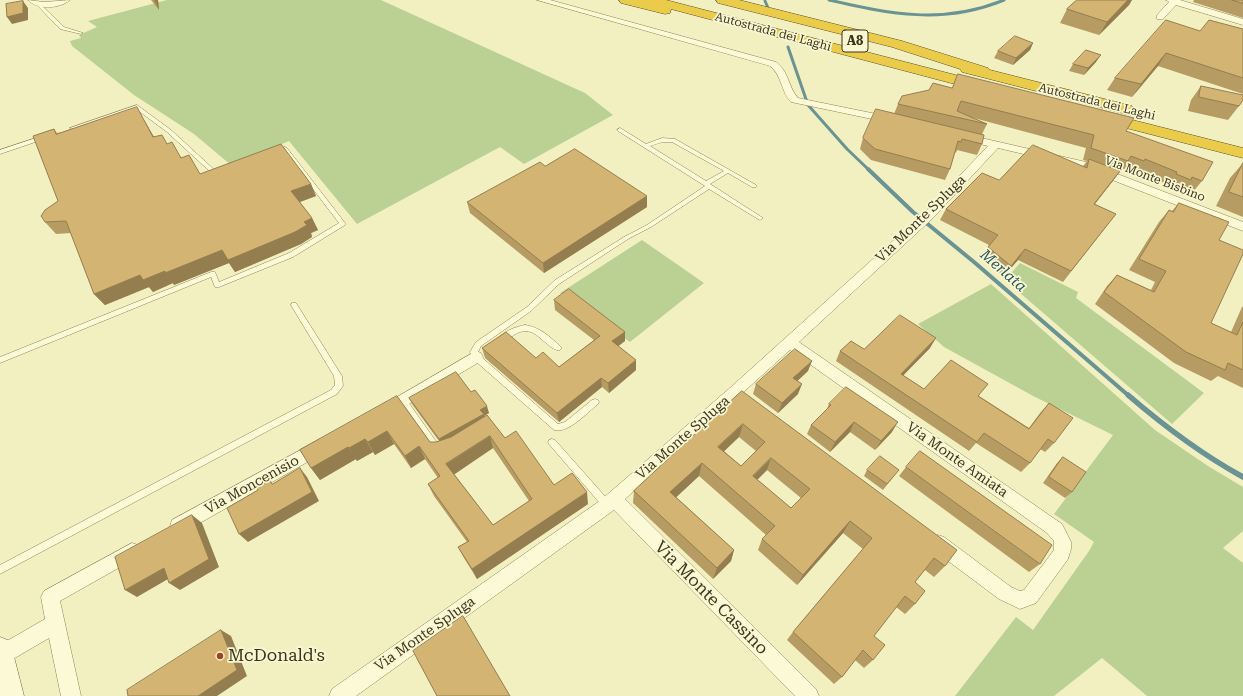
<!DOCTYPE html>
<html>
<head>
<meta charset="utf-8">
<style>
  body { margin:0 }
  canvas { display:block; background:#f2f0c1 }
</style>
</head>
<body>
<canvas width="1243" height="696"></canvas>
<script>
const ctx = document.querySelector('canvas').getContext('2d');
ctx.lineJoin = 'round';
function fill(path, color) {
  ctx.fillStyle = color;
  ctx.fill(path, 'evenodd');
}
function trace(path, color, width, dash) {
  ctx.strokeStyle = color;
  ctx.lineWidth = width;
  ctx.lineCap = dash ? 'butt' : 'round';
  ctx.setLineDash(dash || []);
  ctx.stroke(path);
}
function write(font, color, halo, rows, align = 'center') {
  ctx.font = font + ' "Roboto Serif",serif';
  ctx.lineWidth = 3.5;
  ctx.setLineDash([]);
  ctx.textBaseline = 'middle';
  ctx.strokeStyle = halo;
  ctx.fillStyle = color;
  for (const [text, x, y, turn = 0] of rows) {
    ctx.save();
    ctx.translate(x, y);
    ctx.rotate((+turn || 0) * Math.PI / 180);
    ctx.textAlign = isNaN(turn) ? turn : align;
    if (halo) ctx.strokeText(text, 0, 0);
    ctx.fillText(text, 0, 0);
    ctx.restore();
  }
}
fill(new Path2D(`
  M167 0H381L585 93 613 115 524 164 500 147 357 224 289 141 232 166 194 134 134 95 72 46 70 41 81 38 79 35 97 27 88 21Z
  M642 240 704 283 630 342 560 293Z
  M1020 263 1078 292 1076 298 1204 393 1172 424 1005 280Z
  M991 284 1155 430 1208 466 1243 487V531L1223 548 1243 563V696H1147L1102 658 1054 696H955L1016 617 1033 630 1089 551 1094 542 1054 514 1113 435 1035 397 944 347 918 324Z`), '#bbd194');
trace(new Path2D(`
  M829 0C891 14 943 25 1004 0
  M765 1 769 10
  M788 47 808 105 847 149 869 170`), '#6a9393', 3);
trace(new Path2D(`
  M868 169 913 212 974 262 1129 396`), '#6a9393', 4);
trace(new Path2D(`
  M1128 395C1164 426 1201 454 1243 477`), '#6a9393', 5.5);
const lane = new Path2D(`
  M38 4H40L64 27 83 33 81 34 60 29 38 6Z
  M137 105 171 130 220 175V177H216L167 132 136 109 75 129 73 130 70 128Z
  M620 128 646 144 662 138 675 139 756 185V187H752L728 173 710 184 763 218 760 220 758 219 709 189 651 227 628 239 559 284 531 311 481 346 478 352 479 355 558 424 565 422 592 400 595 399 598 400 599 402 598 404C588 412 568 434 554 430L473 359 470 352 476 342 527 307 555 280 624 237 647 225 705 186 618 131 617 130ZM663 142H672L724 171 706 181 650 146Z
  M42 136 44 137V139L0 154V150Z
  M285 147 287 148 345 223 346 224 345 225 293 257 219 287H215L211 277 0 363V357L211 272H215L219 282 289 253 339 223 284 151 277 154 274 152Z
  M292 303H296L342 376 343 386 337 394 0 574V565L331 390 335 385 334 376 292 307 291 305Z
  M525 325C540 327 550 337 560 346L562 348 560 350C552 352 540 335 531 332 517 327 509 343 499 341L498 339C504 331 515 327 525 325Z
  M403 398 406 399 440 447 441 449 440 451 437 452 434 451 400 403 399 401 400 399Z
  M552 439 555 440 610 502 611 505 610 508 607 509 604 508 549 444 548 442 549 440Z`);
const street = new Path2D(`
  M28 0 44 2 70 0C60 9 37 10 28 0Z
  M537 0H550L776 62C789 71 788 87 798 98L891 117 896 120 891 123 791 102C781 92 782 75 770 66Z
  M1166 0H1180L1243 19V25L1176 5 1163 19H1157V15L1169 2Z
  M964 134 1086 162 1243 222V231L1079 167 998 148 933 218 799 342 1062 524 1071 542V549L1068 559 1036 603 1020 609 999 599 932 549 929 543 932 537 938 535 944 537 1011 587 1020 591 1024 590 1054 550V541L1047 533 790 350 625 499 816 689 819 696H795L614 510 356 696H329L332 689 601 500 731 387 925 212 988 146 960 139 959 137 960 135Z
  M476 351 481 353 483 357 481 361 390 415 385 417 380 415 377 411 380 407Z
  M319 440 325 442 327 447 325 452 184 532 178 534 172 532 170 526 172 520Z
  M132 543 138 545 141 551 138 557 60 601 81 696H61L49 638 8 662 0 664V645L45 619 41 597 44 591Z`);
const secondary = new Path2D(`
  M0 637 10 641 24 696H0Z`);
const highway = new Path2D(`
  M619 0H666L990 84 993 87 990 90 985 92 671 9 670 13 665 14 621 3Z
  M716 0H739L902 41 988 68 990 70 1132 106 1134 109 1132 112 1126 114 962 72 960 69 892 47 718 3Z
  M1101 112 1243 148V158L1095 120 1093 117 1095 114Z`);
trace(lane, '#8e8257', 1);
trace(street, '#8e8257', 1);
trace(secondary, '#6f623a', 1);
trace(highway, '#5b4e2b', 1);
fill(lane, '#fcfad6');
fill(street, '#fcfad6');
fill(secondary, '#fcfad6');
fill(highway, '#eacc4a');
fill(new Path2D(`
  M151 0H158L159 10Z
  M1077 0H1132L1129 5 1099 35 1060 23 1067 9Z
  M1194 0H1243V18L1193 2Z
  M1243 29V94L1158 66 1132 97 1107 90 1115 78 1200 31 1243 30Z
  M1033 43 1030 50 1013 65 994 58 998 51Z
  M1096 62 1084 75 1069 71 1073 64Z
  M1201 86 1239 106 1228 120 1188 111 1191 100Z
  M929 90 1126 131 1202 181 1192 193 1182 190 1181 192 1166 186 1167 184 1136 172 1135 174 1122 169 1095 204 1116 214 1063 282 1018 260 1004 276 981 258 989 245 940 220 946 209 999 180 1083 166 1087 161 1083 160 1086 148 970 117 987 124 982 134V144L977 155 957 150 956 153 955 152 950 169 945 180 871 160 860 149 863 138 894 114 898 104Z
  M144 120 154 137 168 144 182 158 200 174 311 184 316 196 300 202 312 218 318 230 311 233 312 237 301 244 235 272 229 263 174 285 173 283 153 292 149 287 105 305 94 294 71 233 56 234 45 222 58 201 54 129 57 133Z
  M1243 163V217L1216 206 1230 178Z
  M647 196V207L544 273 470 213 467 202Z
  M1179 203 1219 240 1211 323 1231 332 1242 307 1243 306V388L1218 376 1211 381 1174 363 1095 304 1107 286 1117 275 1151 290 1155 282 1129 270 1159 222 1169 210 1172 211Z
  M554 300 625 332V341L618 346 636 370 609 393 602 387 559 422 485 358 482 348 536 358 559 367 594 340 555 310Z
  M930 348 903 375 924 389 979 396 1029 428 1040 413 1049 403 1054 443 1045 452 1040 449 1030 463 1021 472 976 443 969 451 836 361 840 351 864 349Z
  M808 371 797 381 798 394 778 413 753 394 756 384Z
  M742 391 945 566 934 577 925 570 915 582V604L905 614 896 607 874 636 873 660 864 668 855 660 842 677 834 684 787 640 793 632 863 549 843 533 797 585 758 550 762 539 766 535 699 476 676 497 734 550 731 561 713 579 633 503 634 491ZM739 437 756 451 741 466 724 451ZM767 470 801 498 791 508 757 480Z
  M471 392 489 413 484 416V417L505 438 554 485 588 504 477 579 464 558 458 547 467 542 434 496 428 484 438 478 425 459 411 468 394 444 375 455 373 452 357 461 356 459 320 480 311 468 397 396 430 442H436L439 441 412 404 409 398ZM493 448 529 501 493 525 454 474Z
  M829 404 892 432 875 450 850 432 830 452 807 434 811 425 826 411Z
  M1063 457 1072 492 1065 498 1043 483 1057 463Z
  M906 467 1040 564 1029 572 899 476Z
  M867 470 894 476 883 490 864 476Z`), '#b69b63');
fill(new Path2D(`
  M154 0H158L159 10Z
  M1128 0H1132L1129 5 1099 35 1107 22Z
  M23 1 28 8V20L12 24 7 17Z
  M1033 43 1030 50 1013 65 1016 58Z
  M1166 53 1158 66 1132 97 1141 84Z
  M1101 55 1096 62 1084 75 1088 68Z
  M137 107 144 120 161 149 153 137Z
  M1120 171 1112 182 1086 215 1094 204Z
  M311 184 316 196 297 203 291 191Z
  M647 196V207L544 273 543 263Z
  M312 218 318 230 311 233 312 237 301 244 235 272 229 263 174 285 173 283 153 292 149 287 105 305 94 294 140 275 165 271Z
  M1025 249 1018 260 1004 276 1011 266Z
  M625 332V341L612 351V341Z
  M936 338 930 348 895 384 901 374Z
  M636 360V370L609 393 608 383Z
  M812 361 808 371 790 388 793 378Z
  M601 378 602 387 559 422 557 413Z
  M802 384 798 394 778 413 782 403Z
  M487 406 489 413 484 416 486 421 442 446 439 439 480 410Z
  M854 422 850 432 830 452 835 442Z
  M898 422 892 432 875 450 881 441Z
  M743 424 739 437 715 460 718 447Z
  M387 431 394 444 375 455 368 442Z
  M490 436 493 448 452 476 446 464Z
  M365 439 373 452 357 461 349 448Z
  M419 446 425 459 411 468 405 456Z
  M348 447 356 459 320 480 311 468Z
  M771 458 767 470 749 488 753 476Z
  M702 463 699 476 669 504 670 492Z
  M300 468 307 477 319 501 248 542 239 534Z
  M587 492 588 504 477 579 472 569Z
  M192 515 202 523 219 567 180 590 169 583Z
  M850 521 843 533 797 585 803 575Z
  M734 550 731 561 713 579 717 568Z
  M164 568 175 575 137 597 125 590Z
  M221 630 231 636 247 676 217 696H198Z`), '#947e50');
const building = new Path2D(`
  M1077 0H1128L1107 22 1067 9Z
  M1232 0H1243V3Z
  M23 1V13L7 17 6 4Z
  M1166 20 1200 31 1209 20 1243 29V78L1166 53 1141 84 1115 78Z
  M1015 36 1033 43 1016 58 998 51Z
  M1086 50 1101 55 1088 68 1073 64Z
  M958 74 1134 118 1126 131 1213 162 1202 181 1192 177 1191 180 1176 174 1177 172 1145 159 1144 161 1131 156 1128 161 1091 148 1094 135 961 101 957 111 987 124 898 104 902 96 929 90 933 83 952 88Z
  M1201 86 1243 95V100L1239 106 1199 97Z
  M137 107 153 137 162 135 167 144 172 142 181 158 189 155 200 174 281 144 311 184 291 191 312 218 304 222 307 225 295 232 228 260 222 250 165 273V271L143 280 140 275 94 294 66 221 45 222 41 216 45 210 58 201 33 136 54 129 56 134Z
  M876 109 984 135 982 144 962 139 961 142 958 141 950 169 875 149 863 138Z
  M1033 145 1087 168 1089 159 1120 171 1094 204 1116 214 1071 271 1025 249 1011 266 988 247 998 235 946 209 982 173 999 180Z
  M575 149 647 196 543 263 467 202 540 162 545 166Z
  M1243 163V197L1229 192Z
  M1179 203 1229 222 1219 240 1243 250V254L1211 323 1237 335 1243 322V370L1228 363 1225 370 1186 352 1104 292 1117 275 1154 292 1166 271 1139 259 1169 210 1173 212Z
  M569 289 625 332 612 341 636 360 608 383 601 378 557 413 482 348 506 332 536 358 543 352 559 367 600 336 554 300Z
  M900 315 936 338 901 374 924 389 951 360 988 384 978 396 1029 429 1049 403 1073 418 1054 443 1048 439 1030 463 984 433 977 442 840 351 851 341 864 349Z
  M795 349 812 361 793 378 802 384 782 403 756 384Z
  M456 372 471 392 475 390 487 406 480 410 484 414 439 439 409 398Z
  M846 387 898 422 881 441 854 422 835 442 811 425 831 405 829 404Z
  M742 391 957 550 945 566 934 558 915 582 925 591 915 604 905 596 874 636 885 645 873 660 863 650 842 677 793 632 872 538 850 521 803 575 762 539 775 526 702 463 670 492 734 550 717 568 634 491ZM743 424 765 442 741 466 718 447ZM771 458 810 489 791 508 753 476Z
  M397 396 430 442H436L451 437 487 415 505 438 516 431 554 485 572 473 587 492 472 569 458 547 469 541 428 484 440 476 419 446 405 456 387 431 368 442 365 439 349 448 348 447 311 468 300 450ZM490 436 532 499 493 525 446 464Z
  M920 451 1052 545 1040 564 906 467Z
  M880 456 899 470 887 484 867 470Z
  M1063 457 1086 472 1072 492 1049 477Z
  M300 468 312 492 239 534 227 508 258 490 257 488 270 480 272 484Z
  M192 515 209 559 169 583 164 568 125 590 115 557Z
  M463 616 510 696H437L413 651Z
  M221 630 237 670 198 696H128L127 690Z`);
fill(building, '#d4b473');
trace(building, '#947e50', 1);
for (const [x, y, r, color] of [
  [220,656,4,"#a34121"]
]) {
  const dot = new Path2D();
  dot.arc(x, y, r, 0, 2 * Math.PI);
  ctx.fillStyle = color;
  ctx.fill(dot);
  trace(dot, '#f9f7d2', 1.5);
}
write('12px', '#3c341c', '#f9f7d2', [
  ["Autostrada dei Laghi",773,32,15],
  ["Autostrada dei Laghi",1097,102,14],
  ["Via Monte Bisbino",1155,179,21]
]);
for (const [x, y, w] of [
  [855,41,26]
]) {
  const box = new Path2D();
  box.roundRect(x - w / 2, y - 11, w, 22, 3);
  ctx.fillStyle = '#f9f7d2';
  ctx.fill(box);
  trace(box, '#3c341c', 1);
}
write('bold 13px', '#3c341c', null, [
  ["A8",855,41]
]);
write('14px', '#3c341c', '#f9f7d2', [
  ["Via Monte Spluga",921,219,-44],
  ["Via Monte Spluga",683,438,-41],
  ["Via Monte Amiata",957,460,35],
  ["Via Moncenisio",252,485,-29],
  ["Via Monte Spluga",425,634,-35]
]);
write('italic 15px', '#2a535d', '#f9f7d2', [
  ["Merlata",1003,271,41]
]);
write('17px', '#3c341c', '#f9f7d2', [
  ["Via Monte Cassino",711,598,45]
]);
write('17px', '#3c341c', '#f9f7d2', [
  ["McDonald's",228,656]
], 'left');
</script>
</body>
</html>
